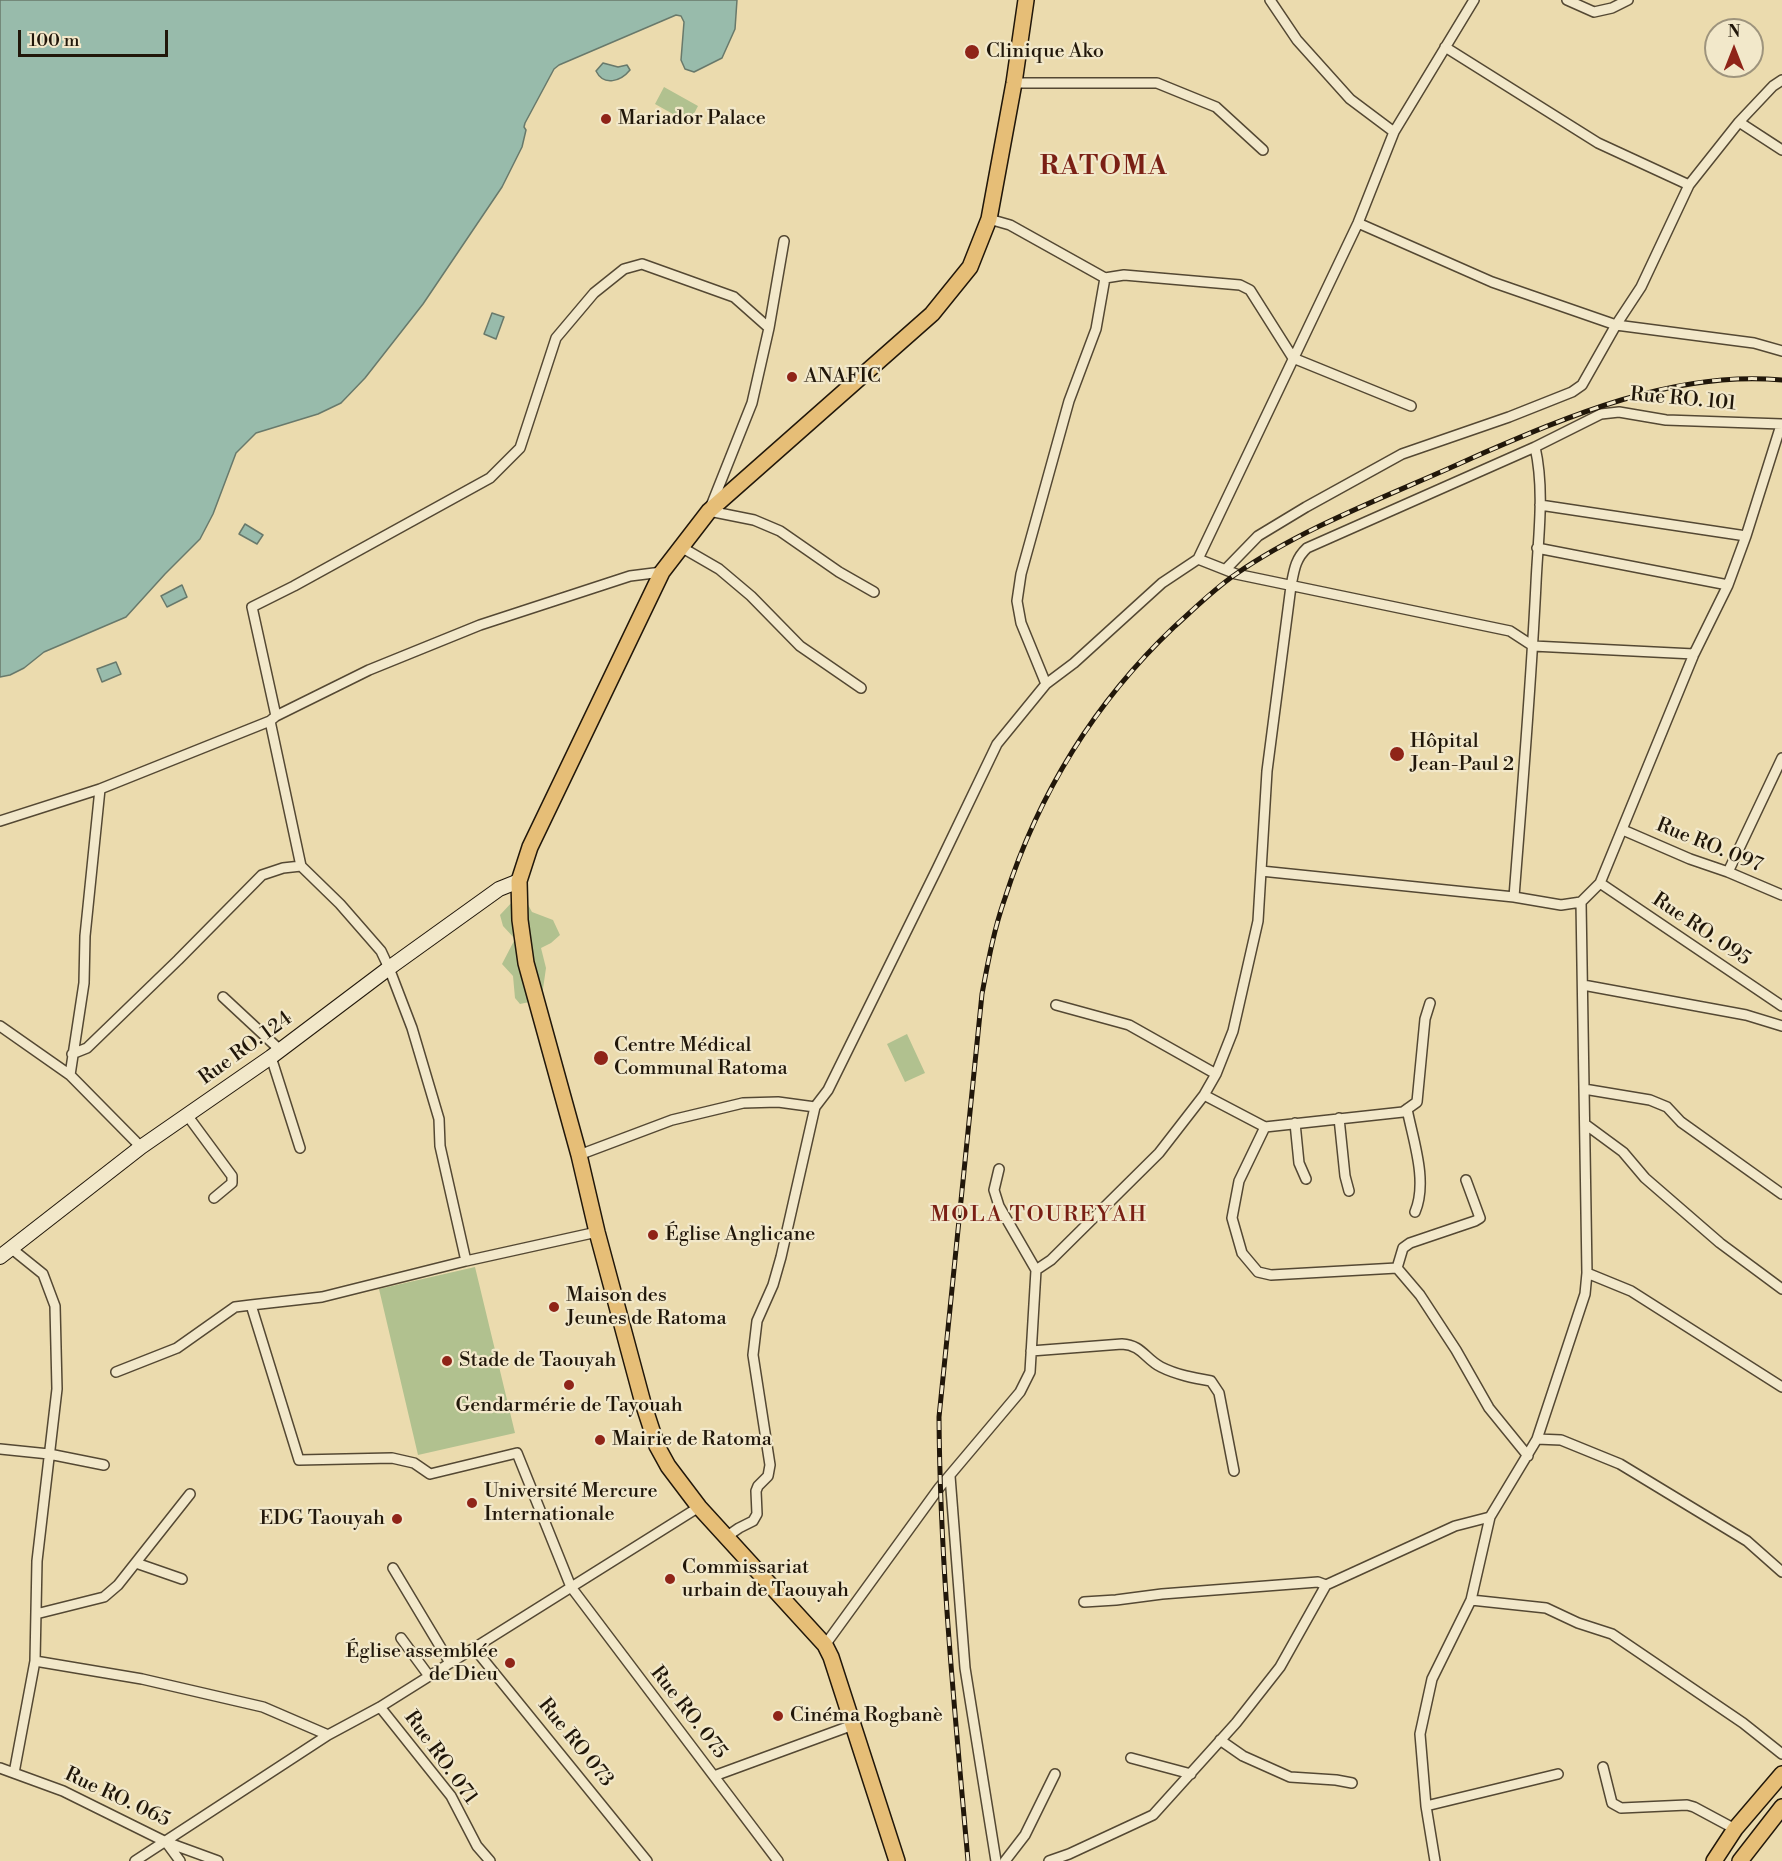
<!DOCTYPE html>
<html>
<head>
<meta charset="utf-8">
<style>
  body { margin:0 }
  #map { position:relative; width:1782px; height:1861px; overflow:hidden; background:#ebdbae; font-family:"Libre Bodoni",serif }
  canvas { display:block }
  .north { position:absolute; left:1704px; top:18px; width:60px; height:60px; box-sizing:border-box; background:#f2e8ca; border:2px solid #9e947d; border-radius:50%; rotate:0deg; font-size:16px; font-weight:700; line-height:24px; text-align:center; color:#21170a }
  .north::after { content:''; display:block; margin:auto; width:21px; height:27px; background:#8f2418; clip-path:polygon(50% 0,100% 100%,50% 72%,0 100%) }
  .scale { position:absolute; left:18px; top:30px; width:150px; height:27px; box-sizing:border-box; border:3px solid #21170a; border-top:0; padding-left:8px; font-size:18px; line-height:21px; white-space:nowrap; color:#21170a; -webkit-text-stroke:4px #f2e8ca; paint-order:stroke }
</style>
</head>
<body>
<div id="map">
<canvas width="1782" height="1861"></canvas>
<div class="north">N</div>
<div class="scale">100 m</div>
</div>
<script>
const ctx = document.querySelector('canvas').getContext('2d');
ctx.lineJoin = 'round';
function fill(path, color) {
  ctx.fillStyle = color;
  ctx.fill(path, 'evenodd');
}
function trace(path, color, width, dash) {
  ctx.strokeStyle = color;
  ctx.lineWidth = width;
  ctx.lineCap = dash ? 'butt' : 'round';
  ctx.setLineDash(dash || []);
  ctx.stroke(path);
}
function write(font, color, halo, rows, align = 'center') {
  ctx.font = font + ' "Libre Bodoni",serif';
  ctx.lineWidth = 4.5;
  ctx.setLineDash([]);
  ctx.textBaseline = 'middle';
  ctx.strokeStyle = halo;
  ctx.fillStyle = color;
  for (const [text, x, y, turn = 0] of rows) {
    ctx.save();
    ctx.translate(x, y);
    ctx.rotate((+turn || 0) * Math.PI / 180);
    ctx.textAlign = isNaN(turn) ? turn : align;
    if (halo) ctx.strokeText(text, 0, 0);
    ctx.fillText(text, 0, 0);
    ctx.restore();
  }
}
fill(new Path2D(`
  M664 87 698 106 689 123 655 104Z
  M514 900 526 901 532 912 553 920 560 935 551 943 541 948 546 968 542 996 534 1001 520 1004 515 998 513 976 502 964 515 939 503 926 500 915Z
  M907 1034 925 1073 905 1082 887 1044Z
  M475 1267 515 1433 418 1455 379 1289Z`), '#b1c18f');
const water = new Path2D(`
  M0 0H737L735 29 722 58 694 72 685 69 681 60 684 22 681 16 676 15 559 65 554 69 525 123 524 127 526 130 522 147 502 187 423 304 365 378 341 403 318 414 256 433 236 453 213 514 200 539 165 574 126 617 44 652 24 668 10 675 0 677Z
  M603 63 618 67 627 65 630 70C621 81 604 87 596 71Z
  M492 313 504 317 496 339 484 334Z
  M245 524 263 535 257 544 239 534Z
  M182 585 187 597 167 607 161 596Z
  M116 662 121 674 102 682 97 669Z`);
fill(water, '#98bbab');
trace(water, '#68796b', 1.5);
const street = new Path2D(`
  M1270 0 1297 40 1350 99 1394 132
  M1567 0 1594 12 1612 8 1628 0
  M1445 47 1598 143 1689 185
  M1014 83H1157L1216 107 1263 150
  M1739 122 1782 150
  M989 219 1010 225 1105 278
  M1358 223 1492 282 1616 325 1754 343 1782 351
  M769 328 784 241
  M1540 505 1746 536
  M681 547 719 569 751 596 800 646 861 688
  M1537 548 1728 585
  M1198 559 1236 574 1510 631 1533 646 1694 654
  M1226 569 1258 536 1306 507 1402 454 1509 417 1572 392 1582 385 1616 325 1641 287 1689 185 1739 122 1773 86 1782 80
  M1046 684 1021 623 1017 601 1021 574 1069 401 1096 329 1105 278 1124 275 1240 285 1250 290 1293 358 1411 406
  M276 716 252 607 294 586 490 478 520 448 556 338 594 293 624 269 642 264 734 297 769 328 752 403 709 511 754 520 780 531 839 572 874 592
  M270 721 301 866
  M0 821 100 789 270 721 276 716 369 670 480 625 630 576 662 572
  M1623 830 1690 859 1728 872 1782 895
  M1261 871 1514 897 1561 905 1581 902 1600 883 1694 654 1728 585 1746 536 1781 425
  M1728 872 1782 758
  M1600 883 1782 1006
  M1514 897C1522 793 1531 688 1536 583 1538 538 1545 491 1535 447L1601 414 1619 412 1666 420 1782 424
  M1583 985 1746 1015 1782 1026
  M223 997 280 1050
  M1056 1005 1129 1025 1216 1074
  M0 1026 70 1075 141 1147
  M72 1054 87 1048 178 960 262 875 283 868 301 866 340 904 381 951 389 968 412 1028 439 1119 440 1146 466 1261
  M271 1057 300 1148
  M70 1075 84 983 85 936 100 789
  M1584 1089 1650 1100 1667 1107 1681 1122 1782 1194
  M1204 1095 1265 1127 1403 1112 1417 1102 1425 1019 1430 1003
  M1407 1109C1413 1140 1428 1181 1415 1212
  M187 1115 232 1176V1183L214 1198
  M1339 1118 1345 1176 1349 1191
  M1295 1123 1299 1163 1306 1179
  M1585 1124 1623 1152 1645 1178 1720 1243 1782 1289
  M1265 1127 1239 1181 1232 1218 1242 1253 1258 1272 1271 1275 1397 1268 1420 1295 1456 1350 1489 1408 1528 1456
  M579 1155 672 1120 743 1103 778 1102 815 1107
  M999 1169 994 1190 999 1206 1036 1270
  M597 1232 466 1261 322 1297 251 1305 299 1460 392 1458 414 1463 430 1474 517 1453 571 1587 778 1861
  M12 1249 43 1274 55 1306 57 1389 37 1561 35 1661 14 1773
  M1397 1268 1403 1248 1410 1243 1475 1221 1480 1218 1466 1180
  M1587 1273 1631 1291 1782 1387
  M1031 1351 1122 1344C1142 1345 1145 1359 1161 1367 1177 1375 1194 1378 1211 1381L1219 1393 1234 1471
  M116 1372 177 1348 235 1307 251 1305
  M1537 1439 1561 1440 1620 1464 1747 1541 1782 1572
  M0 1449 49 1454 104 1465
  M950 1476 965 1668 996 1861
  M726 1537 739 1528 753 1521 757 1514 756 1491 758 1486 768 1476 770 1465 753 1355 757 1321 773 1285 781 1257 815 1107 828 1090 937 869 997 744 1046 684 1074 663 1162 583 1198 559 1358 223 1394 132 1474 0
  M136 1563 182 1579
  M393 1568 450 1663
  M1471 1600 1546 1608 1578 1623 1612 1634 1743 1723 1782 1754
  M1084 1602 1116 1600 1162 1594 1318 1582 1326 1585 1455 1526 1490 1517
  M36 1614 104 1597 118 1585 190 1494
  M401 1638 429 1676
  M825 1645 939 1488 1020 1392 1030 1372 1036 1270 1051 1260 1159 1153 1204 1095 1216 1074 1233 1031 1258 921 1267 771 1291 586C1294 571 1295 559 1307 548L1535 447
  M474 1648 647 1861
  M35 1661 142 1679 263 1707 328 1735
  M380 1707 451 1796 477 1846 490 1861
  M1220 1740 1243 1756 1290 1777 1336 1780 1352 1783
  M1131 1758 1191 1774
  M1603 1767 1612 1803 1621 1808 1687 1805 1694 1807 1735 1829
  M0 1768 63 1791 166 1842 218 1861
  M714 1776 853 1725
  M1426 1806 1558 1774
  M166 1842 180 1861
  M135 1861 328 1735 380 1707 699 1507
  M1005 1861 1025 1835 1055 1774
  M1049 1861 1069 1854 1153 1815 1236 1723 1280 1667 1326 1585
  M1435 1861 1426 1806 1420 1734 1432 1679 1471 1600 1490 1517 1537 1439 1585 1294 1587 1273 1581 902`);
const secondary = new Path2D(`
  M0 1257 141 1147 271 1057 389 968 499 889 519 881`);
const primary = new Path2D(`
  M897 1861 831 1657 825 1645 699 1507 668 1466 657 1446 643 1403 597 1232 579 1155 526 963 520 920 519 881 530 847 662 572 709 511 932 314 970 267 989 219 1014 83 1026 0
  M1714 1861 1735 1829 1782 1774
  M1740 1861 1782 1807`);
trace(street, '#544833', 12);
trace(secondary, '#21170a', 16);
trace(primary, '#21170a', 18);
trace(street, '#f2e8ca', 9);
trace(secondary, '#f2e8ca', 14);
trace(primary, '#e6be77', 15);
const rail = new Path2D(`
  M968 1861C955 1713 940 1566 939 1417L982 994C988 962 994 929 1005 898 1038 795 1095 702 1174 627 1194 609 1214 589 1236 574 1305 526 1396 493 1472 458 1568 416 1675 370 1782 380`);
trace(rail, '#21170a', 5);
trace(rail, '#f2e8ca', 3, [9]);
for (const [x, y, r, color] of [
  [972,52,8,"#8f2418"],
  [606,119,6,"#8f2418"],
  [792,377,6,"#8f2418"],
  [1397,754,8,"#8f2418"],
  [601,1058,8,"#8f2418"],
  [653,1235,6,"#8f2418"],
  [554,1307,6,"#8f2418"],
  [447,1361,6,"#8f2418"],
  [569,1385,6,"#8f2418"],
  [600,1440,6,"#8f2418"],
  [472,1503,6,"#8f2418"],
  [397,1519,6,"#8f2418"],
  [670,1579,6,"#8f2418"],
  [510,1663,6,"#8f2418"],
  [778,1716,6,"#8f2418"]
]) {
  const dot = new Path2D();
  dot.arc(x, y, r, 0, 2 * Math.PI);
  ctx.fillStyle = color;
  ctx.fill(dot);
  trace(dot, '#f2e8ca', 2);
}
write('20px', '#21170a', '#f2e8ca', [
  ["Clinique Ako",986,52],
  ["Mariador Palace",618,119],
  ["ANAFIC",804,377],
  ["Hôpital",1410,742],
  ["Jean-Paul 2",1410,765],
  ["Centre Médical",614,1046],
  ["Communal Ratoma",614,1069],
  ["Église Anglicane",665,1235],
  ["Maison des",566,1296],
  ["Jeunes de Ratoma",566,1319],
  ["Stade de Taouyah",459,1361],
  ["Gendarmérie de Tayouah",569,1406,"center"],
  ["Mairie de Ratoma",612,1440],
  ["Université Mercure",484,1492],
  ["Internationale",484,1515],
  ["EDG Taouyah",385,1519,"right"],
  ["Commissariat",682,1568],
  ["urbain de Taouyah",682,1591],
  ["Église assemblée",498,1652,"right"],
  ["de Dieu",498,1675,"right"],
  ["Cinéma Rogbanè",790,1716]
], 'left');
write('20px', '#21170a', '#f2e8ca', [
  ["Rue RO. 101",1683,400,5],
  ["Rue RO. 097",1709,846,22],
  ["Rue RO. 095",1701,930,34],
  ["Rue RO. 124",246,1049,-36],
  ["Rue RO. 075",688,1713,52],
  ["Rue RO 073",575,1743,51],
  ["Rue RO. 071",440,1758,54],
  ["Rue RO. 065",117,1798,25]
]);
ctx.letterSpacing = '1.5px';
write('22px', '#7a1f14', '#f2e8ca', [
  ["MOLA TOUREYAH",1039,1216]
]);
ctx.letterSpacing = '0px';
ctx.letterSpacing = '1.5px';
write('bold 26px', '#7a1f14', '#f2e8ca', [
  ["RATOMA",1104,168]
]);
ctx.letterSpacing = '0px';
</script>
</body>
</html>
